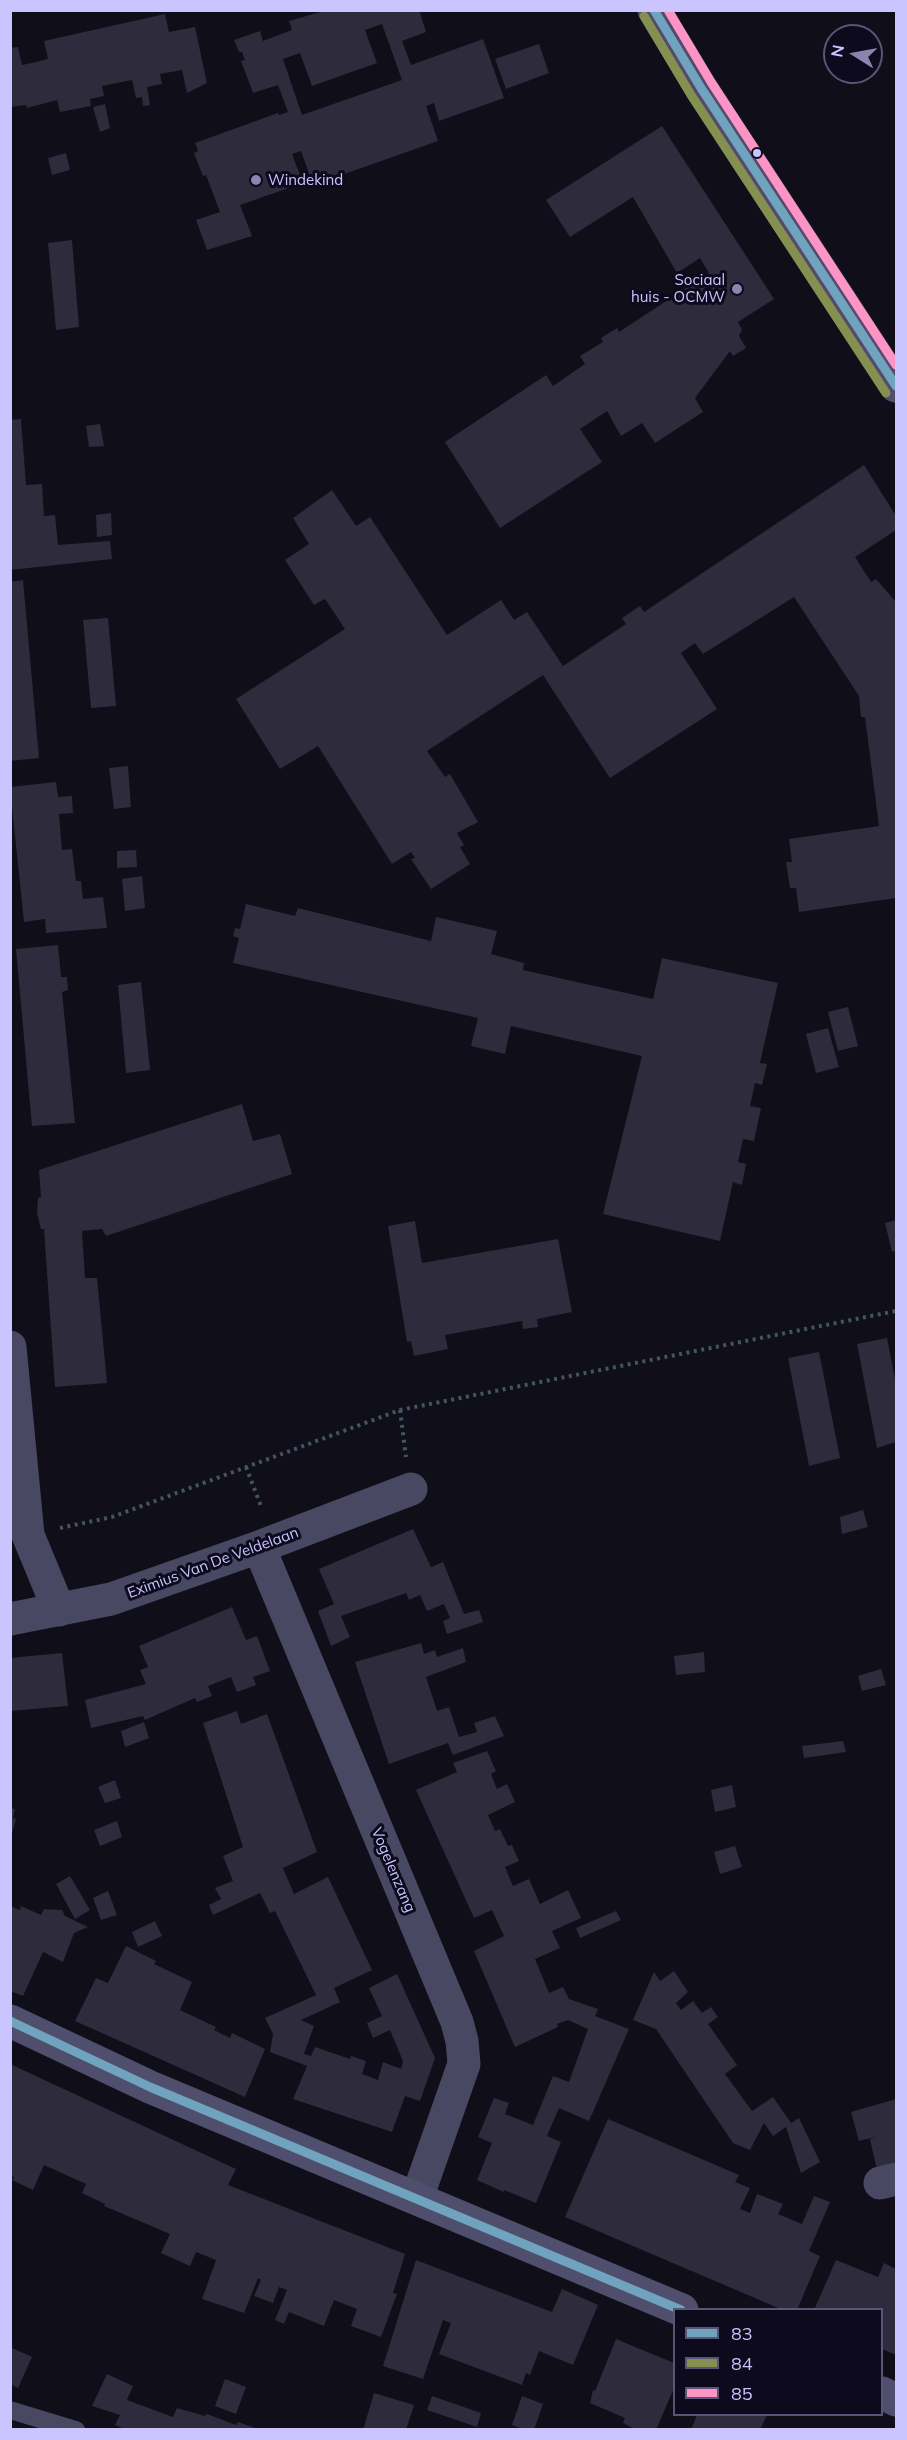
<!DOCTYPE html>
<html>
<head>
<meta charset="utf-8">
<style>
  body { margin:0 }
  #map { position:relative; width:907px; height:2440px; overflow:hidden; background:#100e19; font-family:Mulish,sans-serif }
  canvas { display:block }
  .frame { position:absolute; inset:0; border:12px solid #cac5ff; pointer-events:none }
  .legend { position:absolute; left:673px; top:2308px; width:210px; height:108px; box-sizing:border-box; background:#0d0a1d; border:2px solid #595577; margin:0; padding:8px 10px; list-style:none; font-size:18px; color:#cac5ff }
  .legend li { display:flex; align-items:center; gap:12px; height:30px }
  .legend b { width:30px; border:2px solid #595577 }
  .north { position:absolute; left:823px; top:24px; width:60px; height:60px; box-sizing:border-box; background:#0d0a1d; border:2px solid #595577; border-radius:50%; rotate:281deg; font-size:16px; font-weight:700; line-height:24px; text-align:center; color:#cac5ff }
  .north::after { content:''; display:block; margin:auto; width:21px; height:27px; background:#8985ae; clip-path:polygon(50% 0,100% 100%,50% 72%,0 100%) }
</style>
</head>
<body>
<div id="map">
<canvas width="907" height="2440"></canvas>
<div class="frame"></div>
<ul class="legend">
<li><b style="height:8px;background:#70a3bd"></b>83</li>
<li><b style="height:8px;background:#84904f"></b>84</li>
<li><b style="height:8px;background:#fc95c5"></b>85</li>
</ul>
<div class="north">N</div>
</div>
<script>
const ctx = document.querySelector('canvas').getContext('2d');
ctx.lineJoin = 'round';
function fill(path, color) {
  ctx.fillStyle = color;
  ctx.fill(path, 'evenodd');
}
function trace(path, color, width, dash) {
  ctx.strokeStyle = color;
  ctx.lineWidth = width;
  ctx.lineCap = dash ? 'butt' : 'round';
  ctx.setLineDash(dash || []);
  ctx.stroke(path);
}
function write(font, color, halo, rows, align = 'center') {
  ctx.font = font + ' Mulish,sans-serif';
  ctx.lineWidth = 6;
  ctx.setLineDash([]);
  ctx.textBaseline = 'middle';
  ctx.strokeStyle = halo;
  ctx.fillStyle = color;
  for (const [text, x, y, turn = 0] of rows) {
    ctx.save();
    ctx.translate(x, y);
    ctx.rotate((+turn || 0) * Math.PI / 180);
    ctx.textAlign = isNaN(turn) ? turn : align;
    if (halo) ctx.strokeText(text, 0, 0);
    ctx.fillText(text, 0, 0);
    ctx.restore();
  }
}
fill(new Path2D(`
  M327 10H419L426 32 402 41 411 65 483 39 504 98 439 121 434 103 426 106 438 141 313 185 301 151 292 154 303 183 240 205 252 236 207 250 196 220 220 212 206 175 203 176 194 153 198 151 195 143 278 113 279 115 288 112 278 85 253 93 241 61 245 60 242 52H239L234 40 260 31 263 41 292 30 289 21ZM382 24 402 80 302 115 283 59 300 53 312 86 377 63 365 30Z
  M165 14 169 32 195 27 207 83 187 93 182 70 160 74 162 84 147 87 150 105 143 106 142 97 136 98 132 80 102 86 104 96 90 99 91 106 60 112 57 100 27 108 26 105 10 107V48L18 47 22 65 36 62 48 59 44 41Z
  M539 44 549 73 506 89 495 59Z
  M105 104 110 128 100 132 93 107Z
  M662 126 774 299 738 322 742 330 739 336 746 348 733 356 730 351 695 398 703 412 655 443 642 423 621 436 607 411 580 429 602 462 500 528 445 442 546 375 553 386 585 364 580 356 603 342 601 338 617 328 619 332 709 273 700 258 677 273 633 197 570 237 546 200Z
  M66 153 70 170 52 175 48 158Z
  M72 240 79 327 56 330 48 243Z
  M21 419 26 485 42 484 44 516 55 515 58 545 110 541 112 559 10 570V420Z
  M100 424 104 446 89 447 86 426Z
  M864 465 896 516V530L855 557 871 582 876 579 896 602V898L799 912 796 888H790L786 862H792L789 839 879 826 865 717H861L859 696 794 597 703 654 695 643 681 653 717 709 610 778 543 675 427 751 445 777 450 774 478 822 457 833 464 845 460 847 470 864 431 889 411 859 415 858 411 852 392 864 318 746 280 769 236 699 345 629 325 599 314 605 285 560 309 544 293 518 332 490 356 526 370 517 447 635 501 600 514 620 527 612 563 666 626 624 622 618 640 606 644 612Z
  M111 513 112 535 97 537 96 515Z
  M23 580 39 758 10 761V582Z
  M108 618 116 706 91 708 83 620Z
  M128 766 131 807 114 809 109 768Z
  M56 782 58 797 72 796 73 813 59 814 62 850 72 849 76 881H81L83 899 103 897 107 928 46 933 45 919 24 922 10 787Z
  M136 850 137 867 117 868V851Z
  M142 876 145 908 125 911 122 879Z
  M246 904 295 916 298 908 431 941 436 917 497 931 491 954 524 963 523 970 653 999 662 958 778 983 760 1063 767 1064 762 1085 755 1083 750 1106 761 1108 754 1141 743 1139 738 1162 746 1164 742 1185 733 1182 720 1241 603 1214 642 1056 511 1026 505 1054 471 1046 478 1018 233 963 239 938 233 936 235 928 240 929Z
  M58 945 61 977H67L68 990 62 992 75 1123 32 1126 16 949Z
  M141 982 150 1070 126 1073 118 985Z
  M848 1007 858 1046 838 1051 828 1012Z
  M828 1028 839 1067 816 1073 806 1034Z
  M242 1104 253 1141 280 1134 292 1174 106 1236 102 1229 82 1231 85 1278H97L107 1383 55 1387 44 1229H41L37 1213 38 1198 41 1197 39 1170Z
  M896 1220V1250L892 1252 885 1223Z
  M415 1221 422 1263 558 1239 572 1312 537 1319 538 1327 523 1329 522 1321 445 1335 448 1349 414 1356 411 1341 407 1342 388 1226Z
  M887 1338 896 1384V1442L877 1448 857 1344Z
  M819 1352 840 1458 809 1466 788 1358Z
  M863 1510 868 1527 842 1534 840 1517Z
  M413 1529 431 1567 443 1562 464 1614 479 1610 483 1622 447 1634 443 1621 450 1618 444 1604 427 1611 420 1595 409 1600 406 1593 341 1616 350 1637 331 1646 318 1611 334 1604 319 1569Z
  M232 1607 246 1640 257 1636 270 1671 253 1677 256 1685 237 1692 231 1677 208 1686 212 1696 197 1702 195 1698 145 1720 143 1716 91 1728 85 1700 146 1684 140 1670 148 1667 139 1646Z
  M421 1643 424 1654 435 1650 437 1657 463 1648 466 1662 426 1677 437 1711 449 1707 459 1737 477 1732 474 1723 495 1716 504 1736 453 1755 448 1743 389 1764 355 1662Z
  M704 1652 705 1672 676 1675 674 1656Z
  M62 1653 68 1706 10 1711V1658Z
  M881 1669 886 1685 862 1691 858 1676Z
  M237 1711 241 1724 267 1714 317 1852 283 1868 294 1894 328 1877 372 1970 334 1988 340 2002 301 2020 314 2026 304 2054 311 2056 315 2047 350 2059 351 2056 366 2061 362 2074 378 2080 383 2062 401 2069 403 2061 390 2030 373 2038 367 2023 382 2016 369 1988 397 1974 435 2058 420 2101 405 2096 392 2132 293 2099 307 2066 270 2052 273 2034 265 2018 316 1995 275 1911 270 1913 260 1893 213 1915 209 1905 221 1899 215 1888 233 1881 223 1856 243 1847 203 1723Z
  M144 1722 149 1738 125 1747 121 1731Z
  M843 1741 846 1752 804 1758 802 1746Z
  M487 1751 496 1771 491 1774 497 1789 507 1784 515 1802 488 1815 495 1831 500 1829 508 1846 512 1845 519 1861 505 1867 513 1886 529 1879 540 1904 568 1890 581 1918 552 1931 560 1948 535 1959 549 1993 563 1987 569 1999 598 2009 595 2016 629 2029 589 2121 559 2108 547 2136 561 2142 536 2203 504 2190V2192L477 2180 492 2143 478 2137 494 2098 509 2103 505 2114 533 2125 553 2076 569 2082 588 2029 568 2020 557 2024 558 2027 515 2047 474 1951 504 1936 492 1910 474 1918 416 1790 457 1772 453 1763Z
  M115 1780 121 1798 105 1803 98 1787Z
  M732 1785 736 1807 715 1812 711 1790Z
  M10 1808 15 1809 13 1818 16 1819 11 1837Z
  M117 1821 122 1837 100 1846 94 1830Z
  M735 1846 742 1867 720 1874 714 1852Z
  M70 1876 90 1910 75 1919 56 1884Z
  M108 1891 117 1915 101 1920 93 1898Z
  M10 1906 20 1910 21 1906 41 1915 44 1909 62 1910 65 1916 88 1927 74 1933 63 1962 43 1952 23 1996 10 1991Z
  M616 1911 621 1920 580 1938 576 1928Z
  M155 1921 162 1936 138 1947 132 1932Z
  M126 1946 156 1961 154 1964 192 1982 180 2010 216 2027 214 2030 230 2038 232 2033 265 2049 245 2097 75 2021 96 1978 108 1983Z
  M674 1971 688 1992 676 2003 681 2010 693 2001 702 2013 711 2007 718 2017 708 2024 737 2065 725 2074 752 2111 773 2097 791 2123 799 2118 820 2162 801 2173 786 2127 773 2136 764 2123 750 2150 733 2143 656 2029 633 2020 654 1972 660 1981Z
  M10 2064 236 2169 228 2185 405 2254 393 2293 397 2294 381 2337 351 2326 357 2309 334 2300 324 2326 289 2312 284 2324 275 2320 287 2290 279 2287 273 2303 254 2296 261 2280 258 2278 244 2313 202 2299 216 2260 196 2252 190 2266 161 2253 170 2234 104 2206 105 2204 82 2193 86 2184 44 2165 33 2190 12 2180 14 2177 10 2175Z
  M896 2099V2165L877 2170 870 2139 875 2137 859 2141 851 2112Z
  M608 2119 739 2175 735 2182 750 2188 740 2209 750 2213 757 2194 783 2204 778 2214 802 2224 814 2196 830 2202 809 2251 820 2256 797 2310H783L565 2217Z
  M416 2260 552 2312 562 2289 598 2305 573 2365 539 2351 530 2375 526 2373 522 2385 439 2354 451 2323 443 2320 423 2379 383 2366Z
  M836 2260 878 2277 884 2263 896 2269V2355L882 2349V2310H814Z
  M616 2339 674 2363V2388L656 2430H636L623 2423 625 2418 590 2403 593 2390 595 2391Z
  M12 2348 32 2357 18 2388 10 2384Z
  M107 2374 133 2386 127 2400 173 2417 177 2408 205 2416 207 2414 236 2425 238 2422 261 2430H127L115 2425 120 2415 92 2406Z
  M225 2379 246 2387 236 2414 215 2406Z
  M374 2393 414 2405 406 2430H363Z
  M432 2396 481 2413 477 2427 427 2410Z
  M522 2396 543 2404 534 2430H525L512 2425Z
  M697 2415H767L760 2430H691Z`), '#2d2b3c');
trace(new Path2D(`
  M400 1410 406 1457
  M246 1467 262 1509
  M60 1528 112 1517 400 1410 896 1311`), '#435462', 4, [3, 4.5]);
trace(new Path2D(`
  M10 2410 76 2430`), '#494862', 18);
trace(new Path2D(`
  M10 1347 28 1535 59 1610
  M259 1547 457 2022 462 2041 464 2064 417 2198
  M10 1619 111 1599 259 1547 411 1489
  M880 2183 896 2179`), '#494862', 33);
trace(new Path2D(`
  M10 2021 150 2087 682 2310
  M882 2393 896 2400`), '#4f4f6d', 33);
trace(new Path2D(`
  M654 10 701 88 896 386`), '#564a6c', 33);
trace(new Path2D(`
  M654 10 701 88 896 386
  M10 2021 150 2087 681 2310`), '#70a3bd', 9);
trace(new Path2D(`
  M644 16 691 95 886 393`), '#84904f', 9);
trace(new Path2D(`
  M668 10 711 82 896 365`), '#fc95c5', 9);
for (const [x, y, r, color] of [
  [757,153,5,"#cac5ff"],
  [256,180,6,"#8985ae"],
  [737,289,6,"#8985ae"]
]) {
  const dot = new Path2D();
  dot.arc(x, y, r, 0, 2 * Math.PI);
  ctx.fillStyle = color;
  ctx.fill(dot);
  trace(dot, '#0d0a1d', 2);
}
write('15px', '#cac5ff', '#0d0a1d', [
  ["Windekind",268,180],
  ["Sociaal",725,280,"right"],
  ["huis - OCMW",725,297,"right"]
], 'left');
write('15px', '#cac5ff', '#0d0a1d', [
  ["Eximius Van De Veldelaan",213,1563,-20],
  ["Vogelenzang",393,1870,67]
]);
</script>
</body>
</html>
